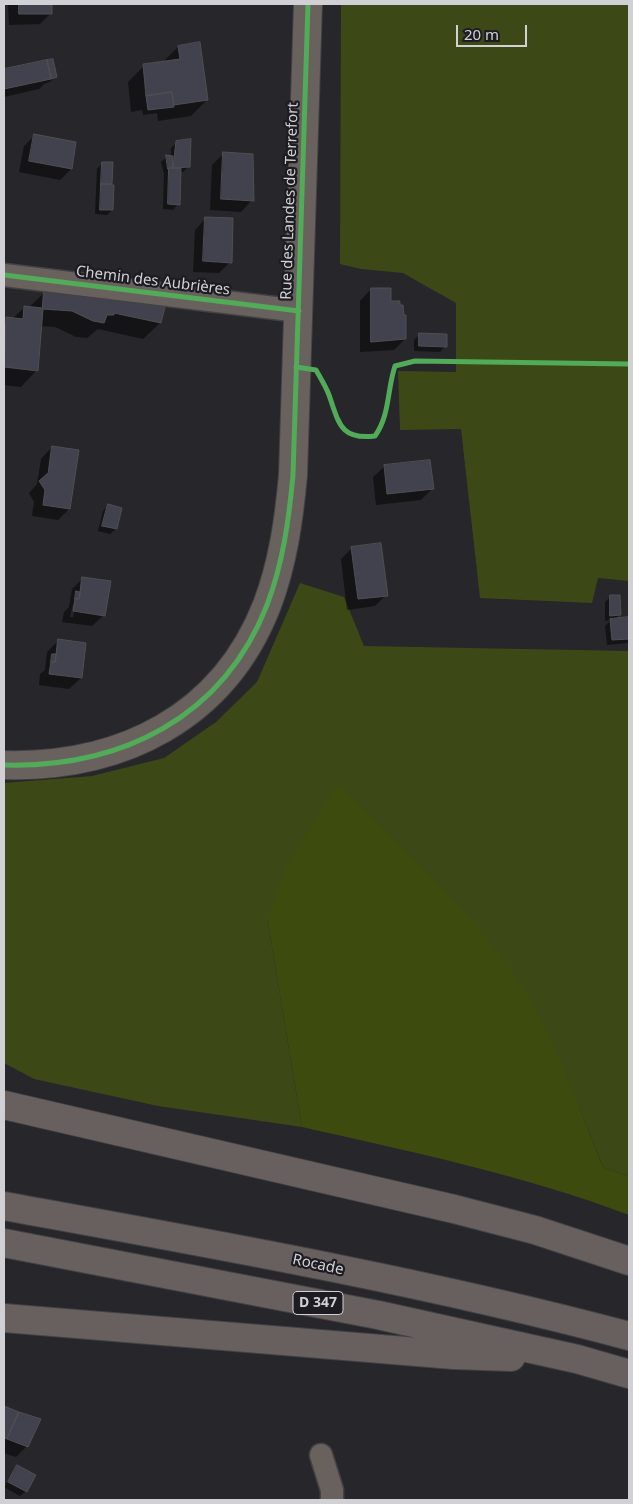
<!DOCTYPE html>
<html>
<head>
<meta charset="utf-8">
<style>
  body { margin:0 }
  #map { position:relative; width:633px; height:1504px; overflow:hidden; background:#26262b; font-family:"Noto Sans",sans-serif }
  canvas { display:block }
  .frame { position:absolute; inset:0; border:5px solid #d1d1d5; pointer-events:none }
  .scale { position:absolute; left:456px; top:25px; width:71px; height:22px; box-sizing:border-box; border:2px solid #d1d1d5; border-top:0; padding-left:6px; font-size:15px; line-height:18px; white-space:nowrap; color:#d1d1d5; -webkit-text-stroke:4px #1c1c22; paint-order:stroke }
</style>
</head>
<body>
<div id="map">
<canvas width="633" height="1504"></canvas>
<div class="frame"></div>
<div class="scale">20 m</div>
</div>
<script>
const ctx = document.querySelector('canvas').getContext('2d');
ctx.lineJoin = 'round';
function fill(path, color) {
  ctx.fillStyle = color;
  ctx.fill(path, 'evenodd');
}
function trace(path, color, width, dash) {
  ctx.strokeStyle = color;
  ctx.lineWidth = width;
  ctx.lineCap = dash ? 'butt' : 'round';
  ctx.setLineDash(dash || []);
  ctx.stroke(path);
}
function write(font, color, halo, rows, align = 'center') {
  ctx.font = font + ' "Noto Sans",sans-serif';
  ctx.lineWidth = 4.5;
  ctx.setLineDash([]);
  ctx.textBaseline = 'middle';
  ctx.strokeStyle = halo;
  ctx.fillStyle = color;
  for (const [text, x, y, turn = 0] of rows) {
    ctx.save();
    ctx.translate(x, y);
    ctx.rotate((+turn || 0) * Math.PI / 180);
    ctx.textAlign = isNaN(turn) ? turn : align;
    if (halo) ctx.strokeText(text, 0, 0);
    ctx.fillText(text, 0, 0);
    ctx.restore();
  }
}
fill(new Path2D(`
  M341 4H629V581L598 578 592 603 480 598 461 429 400 430 398 371 456 372V303L403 273 361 269 340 264Z
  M300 583 344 597 364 646 629 651V1177L603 1167 566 1075 268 922 302 1127 158 1106 34 1079 4 1063V783L92 776 164 758 216 722 257 682Z`), '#3c4916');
fill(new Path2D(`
  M338 784C403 849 482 920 530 999 560 1051 580 1111 603 1167L629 1177V1215C524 1175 412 1152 302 1127L268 922 284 870Z`), '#3d4b0f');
fill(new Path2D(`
  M8 4H51V13L40 24 9 25Z
  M178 47 207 100 191 116 158 121 157 113 143 115 142 110 131 112 128 82 144 66 162 63Z
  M52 60 55 77 50 82 44 84 39 89 4 97V71Z
  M35 135 75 143 71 169 60 180 19 172 24 146Z
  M177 143 189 166 183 172H179L178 204 173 210 163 209 164 174 161 162 167 157H171V148Z
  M223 154 252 200 241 212 210 210 212 165Z
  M102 163 111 164 112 210 107 215 95 214 97 169Z
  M206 218 230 262 219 273 193 272 195 230Z
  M371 289 390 303 405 339 394 350 360 352V301Z
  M45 292 160 323 143 339 98 329 87 338 76 337 55 327 41 326 37 370 21 387 4 385V321L7 318 12 319 25 307H29Z
  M420 334 445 346 440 352 414 351V340Z
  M52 447 77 451 69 509 58 520 32 516 34 502 29 493 37 484 41 459Z
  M385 466 432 489 421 500 376 505 373 477Z
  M108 505 116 529 110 534 98 531 103 511Z
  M352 548 386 595 375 606 347 610 341 559Z
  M83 578 104 615 92 626 62 622 64 612 69 607 72 589ZM76 601 73 617H70L73 604Z
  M610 597 619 615 614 620 629 619V641L627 643 607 645 605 626 611 620 605 621V602Z
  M58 641 81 678 69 689 39 685 40 674 45 670 47 652Z
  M4 1408 39 1420 27 1446 16 1457 4 1453Z
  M17 1466 26 1491 20 1496 4 1487Z`), '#0007');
const building = new Path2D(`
  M19 4H52V14H19Z
  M200 42 208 100 174 105 172 92 146 96 143 64 180 59 178 46Z
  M53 59 57 77 51 79 47 60Z
  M47 60 51 79 4 89V69Z
  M172 92 174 107 148 110 146 96Z
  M34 134 76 142 72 169 29 161Z
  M191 139 190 167 173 168 176 141Z
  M223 152 253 154 254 201 221 199Z
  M166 155 173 156V168L168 169Z
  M102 162H113L112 184H101Z
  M169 168H181L180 205 168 204Z
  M101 184 114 185 113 210H100Z
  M205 217 233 218 232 263 203 261Z
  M371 288H391V301H400V305H403L404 315H406V339L371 342Z
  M44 290 142 302 165 307 161 323 114 313V315H107L104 323 93 321 72 311 43 309 38 371 4 367 6 317 23 319 24 306 42 308Z
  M419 333 447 334V347L419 346Z
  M52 446 79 450 70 509 43 505 45 490 39 481 48 473Z
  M430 460 434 489 387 494 384 465Z
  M108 504 122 508 117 529 102 526Z
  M381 543 388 596 358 599 351 547Z
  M82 577 111 581 105 616 73 611 75 599H79Z
  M76 591 80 592 79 599H75Z
  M610 595H620L621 615 610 616Z
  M629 617V639L612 640 610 619Z
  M58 639 86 643 82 678 49 674 51 662H55Z
  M52 654H56L55 662H51Z
  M4 1406 19 1412 7 1439 4 1438Z
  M19 1412 41 1419 28 1447 7 1439Z
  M17 1465 36 1475 27 1492 8 1482Z`);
fill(building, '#42424e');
trace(building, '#4f4f52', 1);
const minor = new Path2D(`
  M4 275 299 311
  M321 1455 332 1490V1500`);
const tertiary = new Path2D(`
  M4 765C121 768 223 718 267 605 283 563 289 519 293 475L308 4`);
const trunk = new Path2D(`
  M4 1105 454 1209 535 1230 629 1261
  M4 1206C213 1244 423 1281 629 1336
  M4 1243 378 1315 577 1359 629 1374
  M4 1318 454 1355 511 1357`);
trace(minor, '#424245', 25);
trace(tertiary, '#424245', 30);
trace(trunk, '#424245', 30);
trace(minor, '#69615e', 22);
trace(tertiary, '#69615e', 28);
trace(trunk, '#68605e', 28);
trace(new Path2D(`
  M4 275 299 311
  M296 367 316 370C321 379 326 387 329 395 339 423 340 440 375 436 390 415 387 390 395 366L415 361 629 364
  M4 765C121 768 223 718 267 605 283 563 289 519 293 475L308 4`), '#51ab58', 5);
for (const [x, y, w] of [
  [318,1303,50]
]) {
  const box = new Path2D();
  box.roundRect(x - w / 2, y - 11.5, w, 23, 4);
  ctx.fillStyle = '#1c1c22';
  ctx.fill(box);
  trace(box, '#d1d1d5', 1);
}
write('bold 14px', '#d1d1d5', null, [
  ["D 347",318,1303]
]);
write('15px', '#d1d1d5', '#1c1c22', [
  ["Rue des Landes de Terrefort",290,201,-88],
  ["Chemin des Aubrières",153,281,7],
  ["Rocade",318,1265,12]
]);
</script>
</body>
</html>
